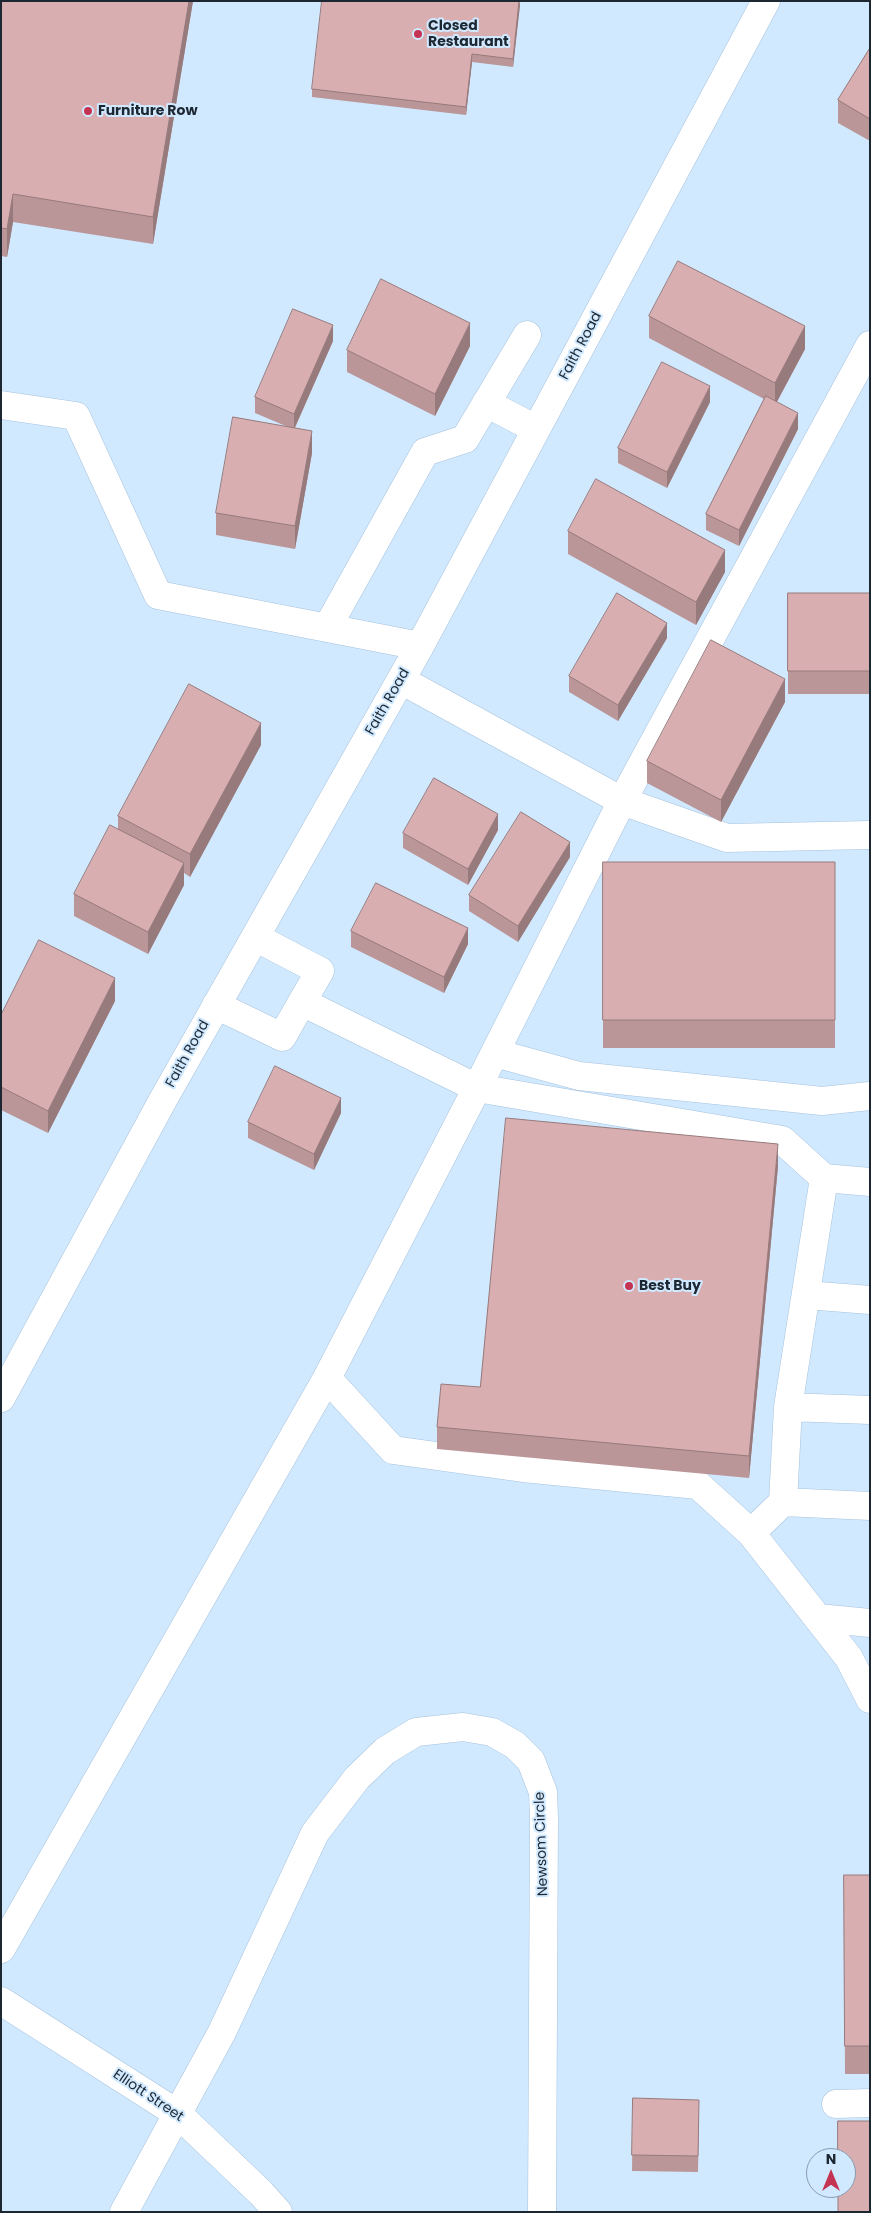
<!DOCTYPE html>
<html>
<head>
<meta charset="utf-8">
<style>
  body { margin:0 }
  #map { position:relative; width:871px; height:2213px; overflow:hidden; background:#d1e9ff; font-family:Poppins,sans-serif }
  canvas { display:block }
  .frame { position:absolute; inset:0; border:2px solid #1c2732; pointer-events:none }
  .north { position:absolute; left:806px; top:2148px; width:50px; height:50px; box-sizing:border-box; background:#d1e9ff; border:1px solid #899bad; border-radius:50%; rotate:0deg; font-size:14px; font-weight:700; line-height:20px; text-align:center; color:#1c2732 }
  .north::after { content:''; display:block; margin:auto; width:18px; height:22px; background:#c43452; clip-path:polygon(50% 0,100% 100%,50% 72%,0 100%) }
</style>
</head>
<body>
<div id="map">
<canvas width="871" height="2213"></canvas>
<div class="frame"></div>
<div class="north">N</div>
</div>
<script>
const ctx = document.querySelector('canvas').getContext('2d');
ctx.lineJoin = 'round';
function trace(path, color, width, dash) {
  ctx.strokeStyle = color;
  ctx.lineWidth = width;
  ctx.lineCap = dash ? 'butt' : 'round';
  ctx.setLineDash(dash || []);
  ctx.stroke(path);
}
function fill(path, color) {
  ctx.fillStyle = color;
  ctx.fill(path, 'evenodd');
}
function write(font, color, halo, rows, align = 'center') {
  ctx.font = font + ' Poppins,sans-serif';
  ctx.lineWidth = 4;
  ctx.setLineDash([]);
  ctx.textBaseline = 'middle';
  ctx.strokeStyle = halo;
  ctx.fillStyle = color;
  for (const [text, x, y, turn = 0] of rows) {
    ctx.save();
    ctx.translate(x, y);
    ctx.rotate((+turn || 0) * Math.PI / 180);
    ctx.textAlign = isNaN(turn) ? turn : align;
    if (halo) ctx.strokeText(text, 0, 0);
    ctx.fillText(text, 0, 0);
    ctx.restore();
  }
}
const minor = new Path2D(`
  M486 403 536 429
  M1 405 76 416 158 595 420 646
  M327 628 425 452 465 439 527 335
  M401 680 622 801 727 838 870 835
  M255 937 320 971 302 1002 477 1088 782 1140 824 1178
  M216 1005 282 1037 302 1002
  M495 1053 579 1076 822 1101 870 1096
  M870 1182 824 1178 788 1407 783 1502 751 1533 849 1658 870 1699
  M806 1295 870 1300
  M327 1378 393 1450 523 1468 698 1485 751 1533
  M1 1398 164 1098 420 646 766 1
  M788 1407 870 1410
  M783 1502 870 1506
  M818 1618 870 1623
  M1 1949 327 1378 477 1088 622 801 870 345
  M1 2001 178 2114 261 2193 278 2212
  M836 2104 870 2103
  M124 2212 222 2032 315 1833 357 1778 385 1751 416 1732 463 1727 492 1732 515 1745 531 1761 543 1792 544 1817 542 2212`);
trace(minor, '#a5c2dd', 29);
trace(minor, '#fff', 28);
fill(new Path2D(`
  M1 1H193L153 244 13 222 7 257 1 256Z
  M520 1 513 67 472 62 466 115 312 97V89Z
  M870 48V141L838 123V100Z
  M649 316 805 349 777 402 798 429 739 546 706 530V514L764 399 649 338Z
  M333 341 295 428 312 453 295 549 216 535V513L288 427 255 413V397Z
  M470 346 435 416 347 372V350Z
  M710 402 667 488 618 463V448Z
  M568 531 725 572 696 625 568 554Z
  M788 593H870V694H788Z
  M667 638 618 721 569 692V676Z
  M785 702 721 822 647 783V761Z
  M261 745 190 877 184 873V885L148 954 74 916V894L118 829V816Z
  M498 830 468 885 403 848V833Z
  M570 857 518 942 469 911V895Z
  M603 862H835V1048H603Z
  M351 931 468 944 444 993 351 947Z
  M115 1001 48 1133 1 1110V1015Z
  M341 1113 314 1170 248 1138V1122Z
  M778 1166 749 1478 437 1449V1427L480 1387Z
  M844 1875H870V2074H845Z
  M633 2098 699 2116 698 2172 632 2171Z`), '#ba9698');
fill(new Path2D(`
  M189 1H193L153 244V217Z
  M519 1 520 6 513 67V59Z
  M472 54V62L466 115V107Z
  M13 194V222L7 257V229Z
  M470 323V346L435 416V394Z
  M333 325V341L294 429V414Z
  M805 326V349L775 405V383Z
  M710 386V402L667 488V472Z
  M798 413V429L739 546V530Z
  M312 431V453L295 549V526Z
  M725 550V572L696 625V602Z
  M667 623V638L618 721V705Z
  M785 679V702L721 822V800Z
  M261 723V745L190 877V854Z
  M498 814V830L468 885V869Z
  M570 842V857L518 942V926Z
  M184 863V885L148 954V932Z
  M468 928V944L444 993V977Z
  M115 978V1001L48 1133V1111Z
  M341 1098V1113L314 1170V1154Z
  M778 1144V1166L749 1478V1456Z`), '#977a7c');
const building = new Path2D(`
  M1 1H189L153 217 13 194 7 229 1 228Z
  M322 1H519L513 59 472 54 466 107 312 89Z
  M870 48V119L838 100Z
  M678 261 805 326 775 383 649 316Z
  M381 279 470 323 435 394 347 350Z
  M293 309 333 325 294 414 255 397Z
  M662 362 710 386 667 472 618 448Z
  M766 396 798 413 739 530 706 514Z
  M233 417 312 431 295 526 216 513Z
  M596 479 725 550 696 602 568 531Z
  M617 593 667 623 618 705 569 676Z
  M788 593H870V671H788Z
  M711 640 785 679 721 800 647 761Z
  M189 684 261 723 190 854 118 816Z
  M434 778 498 814 468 869 403 833Z
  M521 812 570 842 518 926 469 895Z
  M110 825 184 863 148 932 74 894Z
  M603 862H835V1020H603Z
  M376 883 468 928 444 977 351 931Z
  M39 940 115 978 48 1111 1 1087V1015Z
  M275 1066 341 1098 314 1154 248 1122Z
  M506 1118 778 1144 749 1456 437 1427 441 1384 480 1387Z
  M844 1875H870V2046H845Z
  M633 2098 699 2100 698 2156 632 2155Z
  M838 2121H870V2212H838V2188H846V2158H838Z`);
fill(building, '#d8aeb1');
trace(building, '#977a7c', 1);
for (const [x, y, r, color] of [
  [418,34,5,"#c43452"],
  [88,111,5,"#c43452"],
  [629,1286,5,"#c43452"]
]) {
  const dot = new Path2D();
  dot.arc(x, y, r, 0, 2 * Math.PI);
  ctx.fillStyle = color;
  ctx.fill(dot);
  trace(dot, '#d1e9ff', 2);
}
write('bold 14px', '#1c2732', '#d1e9ff', [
  ["Closed",428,26],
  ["Restaurant",428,42],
  ["Furniture Row",98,111],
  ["Best Buy",639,1286]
], 'left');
write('14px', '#1c2732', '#d1e9ff', [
  ["Faith Road",581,346,-62],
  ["Faith Road",388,702,-60],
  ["Faith Road",188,1054,-61],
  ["Newsom Circle",542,1844,-92],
  ["Elliott Street",148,2096,34]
]);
</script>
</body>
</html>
